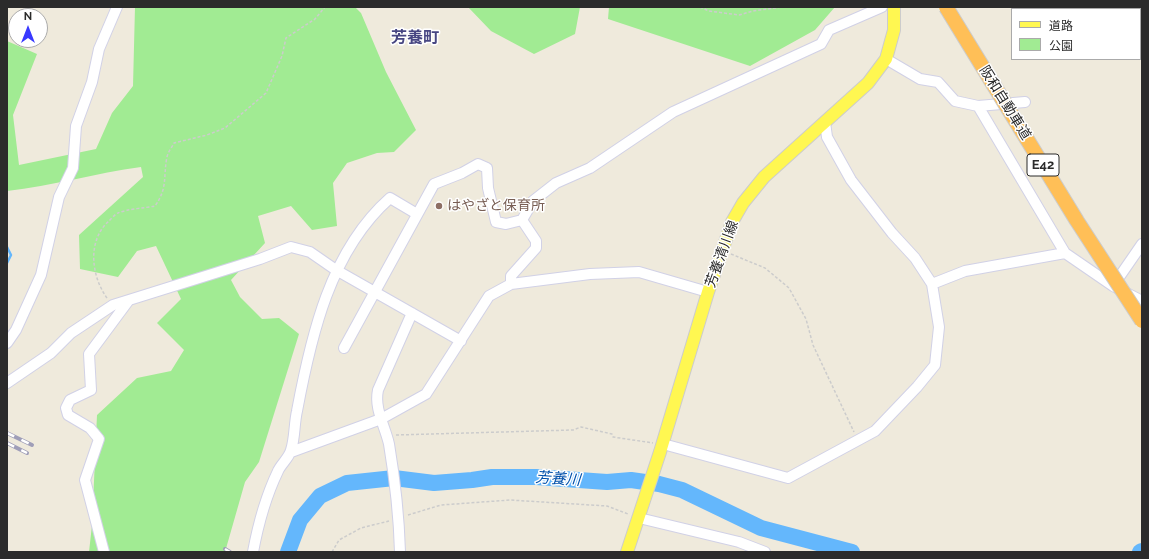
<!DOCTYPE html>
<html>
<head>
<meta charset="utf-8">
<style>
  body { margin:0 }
  #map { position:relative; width:1149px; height:559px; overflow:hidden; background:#efeadc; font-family:Raleway,"Noto Sans JP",sans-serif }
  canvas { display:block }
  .frame { position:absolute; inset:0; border:8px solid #2b2b2b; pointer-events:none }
  .legend { position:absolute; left:1011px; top:8px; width:130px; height:52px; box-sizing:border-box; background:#fff; border:1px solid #aaa; margin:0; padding:5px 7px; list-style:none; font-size:12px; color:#2b2b2b }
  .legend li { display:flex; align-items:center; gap:8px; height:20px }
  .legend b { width:20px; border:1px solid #aaa }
  .north { position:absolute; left:8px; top:8px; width:40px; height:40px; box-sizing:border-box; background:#fff; border:1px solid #aaa; border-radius:50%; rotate:0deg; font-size:11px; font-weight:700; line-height:16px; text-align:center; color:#2b2b2b }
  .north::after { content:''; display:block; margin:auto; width:14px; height:18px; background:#3939ff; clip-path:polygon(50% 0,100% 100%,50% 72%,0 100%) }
</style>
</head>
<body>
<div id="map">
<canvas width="1149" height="559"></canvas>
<div class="frame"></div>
<ul class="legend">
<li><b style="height:5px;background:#fff751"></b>道路</li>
<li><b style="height:11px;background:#a1eb93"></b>公園</li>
</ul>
<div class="north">N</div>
</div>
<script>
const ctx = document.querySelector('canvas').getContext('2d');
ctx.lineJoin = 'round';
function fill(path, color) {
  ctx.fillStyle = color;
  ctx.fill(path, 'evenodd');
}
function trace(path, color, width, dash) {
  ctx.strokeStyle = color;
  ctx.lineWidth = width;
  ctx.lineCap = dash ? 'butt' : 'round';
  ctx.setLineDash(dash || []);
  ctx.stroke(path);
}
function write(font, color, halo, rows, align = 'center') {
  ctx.font = font + ' Raleway,"Noto Sans JP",sans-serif';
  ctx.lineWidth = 3;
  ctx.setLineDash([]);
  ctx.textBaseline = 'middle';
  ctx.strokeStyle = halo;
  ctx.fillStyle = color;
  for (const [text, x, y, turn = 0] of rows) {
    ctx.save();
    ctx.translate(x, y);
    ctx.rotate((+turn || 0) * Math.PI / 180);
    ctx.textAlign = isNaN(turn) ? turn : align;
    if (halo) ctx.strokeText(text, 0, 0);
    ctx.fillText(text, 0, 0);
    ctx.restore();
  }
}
fill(new Path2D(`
  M135 7H355L361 13 386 72 416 130 394 152 377 153 347 163 333 183 337 226 312 230 291 206 258 216 265 243 231 280 240 297 262 319 279 318 299 334 259 462 245 482 225 552H89L92 525 97 415 137 378 171 371 184 350 157 323 181 299 156 246 137 251 118 277 80 269 79 235 143 177 141 167C96 173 52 186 7 191V41L37 54 13 115 19 165 96 149 112 113 133 86Z
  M468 7H580L575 34 534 54 491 31Z
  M609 7H835L815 30 750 66 608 19Z`), '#a1eb93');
trace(new Path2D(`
  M7 247 11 255 7 263`), '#64b7fc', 2.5);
trace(new Path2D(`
  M288 552 300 520 320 496 347 483 394 478 434 483 472 480 492 477H536L607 482 631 480 659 484 682 490 761 528 852 552
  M1140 552 1142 551`), '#64b7fc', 16);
const minor = new Path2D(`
  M886 59 920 79 938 82 955 101 978 106 1025 102
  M978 106 1065 253 1113 286 1142 301
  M511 284V276L536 248V241L522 220
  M932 284 965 271 1065 253
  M1113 286 1142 244
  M7 343 16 330 41 275 59 197 73 168 76 126 92 82 99 49 117 7
  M344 348 434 184 462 173 478 164 487 168 488 188 496 222 506 224 522 220 533 201 556 183 590 168 673 112 821 44 829 30 882 7
  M7 383 51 353 71 333 113 305 260 259 291 247 310 252 336 270 461 341
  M663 444 788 478 875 431 917 387 935 365 939 327 932 284 915 258 892 233 851 180 827 137 825 122
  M291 452 381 419 426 394 489 296 511 284 590 274 639 272 708 292
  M639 518 739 542 765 552
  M104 552 85 480 99 439 90 428 68 415 66 408 70 400 91 390 89 354 129 300
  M253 552C258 525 266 496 278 471 281 464 289 458 291 450 295 438 294 424 297 411 311 336 330 251 390 198L417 214
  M400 552C399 516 395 480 389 444 385 426 374 409 378 390L412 313`);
const major = new Path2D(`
  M627 552 660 452 708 292 732 222 743 203 764 177 868 83 886 59 894 30V7`);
trace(minor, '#d1d1e6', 12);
trace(major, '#ccc', 14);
trace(new Path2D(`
  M700 7 709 11 739 15 753 11 782 7
  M731 254 765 268 789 288 806 319 813 345 854 432
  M107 298C91 276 87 240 109 221 111 219 115 214 118 213 127 209 145 208 155 206 168 188 163 177 167 157 168 152 172 147 174 143L207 135 225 128 266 93 282 56 286 38 315 19 325 7
  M396 435 573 430 581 427 612 434 613 437 653 443
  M408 515 441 505 510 500 607 506 628 514
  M332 552 339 540 361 528 389 521`), '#ccc', 1.5, [3, 2]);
trace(minor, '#fff', 10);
trace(major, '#fff751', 12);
const rail = new Path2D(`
  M7 433 32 445
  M7 443 27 453
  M225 549 230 552`);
trace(rail, '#9f9eb8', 4);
trace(rail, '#fff', 2.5, [8]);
const highwayBridge = new Path2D(`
  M946 7 1077 221 1142 321`);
trace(highwayBridge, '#ccc', 16, []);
trace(highwayBridge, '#ffbf57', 14);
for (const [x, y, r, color] of [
  [439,206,4,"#8d6e63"]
]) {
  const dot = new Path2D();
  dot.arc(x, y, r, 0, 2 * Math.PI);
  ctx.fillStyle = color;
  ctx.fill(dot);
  trace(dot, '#fff', 1.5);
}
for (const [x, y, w] of [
  [1043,165,32]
]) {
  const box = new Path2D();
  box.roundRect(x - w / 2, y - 11, w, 22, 3);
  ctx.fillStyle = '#fff';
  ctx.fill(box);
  trace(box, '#2b2b2b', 1);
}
write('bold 13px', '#2b2b2b', null, [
  ["E42",1043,165]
]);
write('14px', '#2b2b2b', '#fff', [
  ["阪和自動車道",1005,103,58],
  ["芳養清川線",722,254,-70]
]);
write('14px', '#785e54', '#fff', [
  ["はやざと保育所",447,206]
], 'left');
write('italic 15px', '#0050ab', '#fff', [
  ["芳養川",558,479,4]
]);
write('bold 16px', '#474682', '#fff', [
  ["芳養町",415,38]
]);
</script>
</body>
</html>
